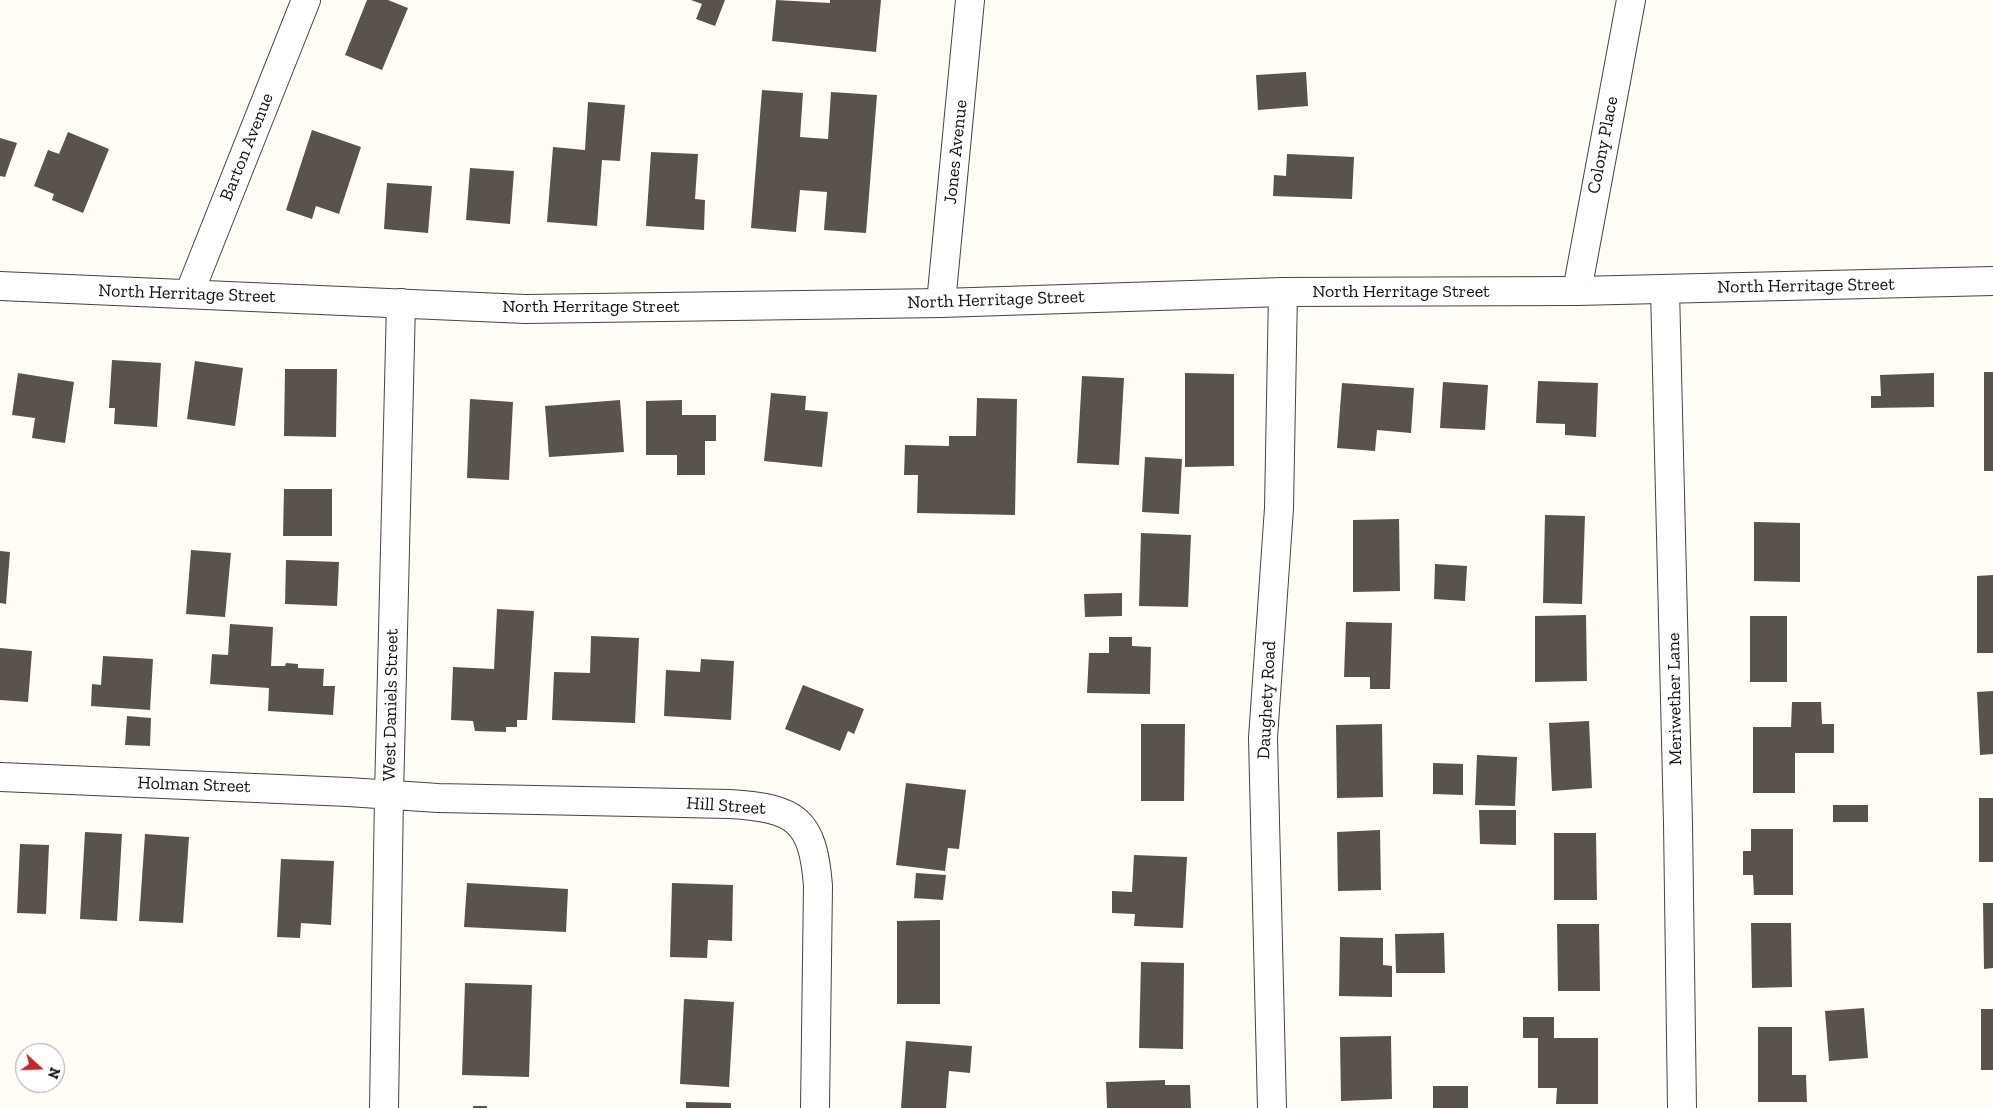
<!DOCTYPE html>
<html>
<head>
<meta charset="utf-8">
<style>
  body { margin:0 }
  #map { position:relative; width:1993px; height:1108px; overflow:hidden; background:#fffdf5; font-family:"Zilla Slab",serif }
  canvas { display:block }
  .north { position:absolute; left:15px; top:1043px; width:50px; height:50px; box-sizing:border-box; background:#fff; border:1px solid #a0a0a0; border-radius:50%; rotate:110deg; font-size:14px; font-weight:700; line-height:20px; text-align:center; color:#111 }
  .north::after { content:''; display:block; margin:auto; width:18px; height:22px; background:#c4262e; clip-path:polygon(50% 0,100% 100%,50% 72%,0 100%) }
</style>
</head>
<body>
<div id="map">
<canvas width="1993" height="1108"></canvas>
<div class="north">N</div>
</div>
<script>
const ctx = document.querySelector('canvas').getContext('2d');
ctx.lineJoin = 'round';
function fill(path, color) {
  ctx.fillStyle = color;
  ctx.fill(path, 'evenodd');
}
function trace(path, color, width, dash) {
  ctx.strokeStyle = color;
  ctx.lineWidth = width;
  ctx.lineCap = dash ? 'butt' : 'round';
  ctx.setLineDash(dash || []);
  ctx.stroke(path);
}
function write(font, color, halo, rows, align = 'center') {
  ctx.font = font + ' "Zilla Slab",serif';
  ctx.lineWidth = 5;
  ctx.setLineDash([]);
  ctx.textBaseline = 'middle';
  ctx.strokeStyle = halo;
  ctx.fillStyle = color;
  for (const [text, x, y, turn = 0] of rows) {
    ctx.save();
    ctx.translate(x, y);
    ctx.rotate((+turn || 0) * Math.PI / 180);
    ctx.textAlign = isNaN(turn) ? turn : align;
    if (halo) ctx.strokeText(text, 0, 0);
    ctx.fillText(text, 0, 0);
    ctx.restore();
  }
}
fill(new Path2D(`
  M367 0H388L408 8 382 70 345 55Z
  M691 0H725L715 26 696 19 702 4Z
  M776 0 830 3V0H881L876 52 772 41Z
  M1306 72 1308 106 1258 110 1256 75Z
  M762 90 803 93 800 137 828 139 831 92 877 95 866 233 824 230 827 192 800 190 796 232 751 228Z
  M588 102 625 105 620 161 602 160 597 226 547 222 553 147 585 150Z
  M312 130 361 147 339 214 316 206 312 219 286 210Z
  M68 132 109 149 83 213 52 200 54 194 34 186 48 150 59 154Z
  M0 138 17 143 5 177 0 176Z
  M651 152 698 154 695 199 705 200 704 230 646 226Z
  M1287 154 1354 157 1352 199 1273 196 1274 175 1286 176Z
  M470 168 514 171 510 224 466 220Z
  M387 183 432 186 428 233 384 229Z
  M112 360 161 363 157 427 114 424 115 408H109Z
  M195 361 243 368 235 426 187 419Z
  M285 369H337L336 437 284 436Z
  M1984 372H1993V471H1984Z
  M18 373 74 382 65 443 32 438 35 418 12 415Z
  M1185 373 1234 374V466L1185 467Z
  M1934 373V407L1871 408V396H1881L1880 375Z
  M1082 376 1124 378 1119 465 1077 463Z
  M1538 381 1598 383 1596 437 1565 435V424L1536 423Z
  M1443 382 1488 385 1485 430 1440 428Z
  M1342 383 1414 388 1411 433 1377 430 1375 451 1337 448Z
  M771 393 806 396 805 410 828 412 822 467 764 461Z
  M977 398 1017 399 1015 515 917 513 918 475H904L905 445 949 446V436H976Z
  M470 399 513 402 509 480 467 478Z
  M620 400 624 452 549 457 545 406Z
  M682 400V415H716V441H705V475H677V455H646V401Z
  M1145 457 1182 459 1179 514 1142 512Z
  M284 489H332V536H283Z
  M1545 515 1585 516 1582 604 1543 603Z
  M1399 519 1400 591 1353 592V520Z
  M1754 522 1800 523V582L1754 581Z
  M1141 533 1191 535 1188 607 1139 606Z
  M191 550 231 553 225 617 186 614Z
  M0 551 10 552 6 604 0 603Z
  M286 560 339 562 337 606 285 604Z
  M1435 564 1467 566 1465 601 1434 599Z
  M1993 575V653H1977V576Z
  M1122 593V616L1085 617 1084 594Z
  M497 609 534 611 527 720H517V727H506V732L475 731 473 721 451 720 453 667 494 669Z
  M1586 615 1587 681 1535 682V616Z
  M1750 616H1787V682H1750Z
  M1346 622 1392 623 1390 689H1370V677H1344Z
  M230 624 273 627 271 666H285L286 663 298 664V668L324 669 323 686H335L333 715 268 711 269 688 210 684 212 654 228 655Z
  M591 636 639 638 635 723 552 720 554 672 590 673Z
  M1109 637H1132V646L1151 647 1150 694 1087 693 1089 653H1109Z
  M0 648 32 651 28 702 0 700Z
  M103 656 153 659 150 710 91 706 92 684 101 685Z
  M701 659 734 661 731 720 664 716 666 670 700 672Z
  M803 685 864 709 854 734 848 731 840 751 785 729Z
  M1993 691V754L1980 755 1977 692Z
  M1792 702H1821L1822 724H1834V753H1795V793H1753V727H1791Z
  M127 716 151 718 150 746 125 745Z
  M1589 721 1592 788 1552 791 1549 723Z
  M1141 724H1185L1184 801H1141Z
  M1382 724 1383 797 1337 798 1336 725Z
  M1477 755 1517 757 1515 806 1475 805Z
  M1433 763 1463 764V795L1433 794Z
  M906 783 966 790 959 849 948 848 945 871 896 865Z
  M1979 798H1993V862H1979Z
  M1833 805H1868V822H1833Z
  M1479 810H1516V845L1480 844Z
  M1751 829H1793V895H1754L1753 875H1743V851H1751Z
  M1380 830 1381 890 1338 891 1337 832Z
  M85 832 122 834 117 921 80 919Z
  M1554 833H1596L1597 900H1554Z
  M145 834 189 837 183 923 139 921Z
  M20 844 49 845 46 914 17 913Z
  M1134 855 1187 857 1183 928 1134 926 1135 914 1112 913V891L1132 892Z
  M281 859 334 861 331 925 301 923 300 938 277 937Z
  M916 873 946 875 943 900 914 898Z
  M467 883 568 889 566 932 464 927Z
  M672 883 733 885 732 941 708 940 707 958 670 957Z
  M1983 903H1993V968L1984 969Z
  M940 920V1004H897V921Z
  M1751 923H1791L1792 987 1752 988Z
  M1557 924H1599L1600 991H1558Z
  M1444 933 1445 973H1396L1395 934Z
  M1340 937 1383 938V965L1392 966V997L1339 996Z
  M1141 962 1184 963 1183 1049 1139 1048Z
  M465 983 532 985 529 1077 462 1075Z
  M684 999 734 1002 729 1087 680 1084Z
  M1864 1008 1868 1058 1829 1061 1825 1011Z
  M1981 1009H1993V1070H1981Z
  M1523 1017H1554V1038H1598V1104H1556L1557 1088H1538V1038H1523Z
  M1758 1027H1792V1075H1806L1807 1102H1758Z
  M1391 1036 1392 1099 1341 1101 1340 1037Z
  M906 1041 972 1046 970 1073 949 1071 946 1108H901Z
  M1165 1080V1085H1190L1191 1108H1107L1106 1082Z
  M1433 1086H1468V1108H1433Z
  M686 1102 731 1103V1108H686Z
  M473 1106H487V1108H473Z`), '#5a524d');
const minor = new Path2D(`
  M1665 289 1678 823 1682 1108
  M1577 291 1631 0
  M189 294 306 0
  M941 303 970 0
  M0 777 348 792 438 798 730 804C795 808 813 819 818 886L815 1108
  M384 1108 389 795 401 303
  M1272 1108 1263 738 1279 508 1283 292`);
const tertiary = new Path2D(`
  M0 286 525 309 941 303 1283 292 1577 291 1993 281`);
trace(minor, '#444', 30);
trace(tertiary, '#444', 30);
trace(minor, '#fff', 28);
trace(tertiary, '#fff', 28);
write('18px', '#111', '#fff', [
  ["Colony Place",1603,145,-79],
  ["Barton Avenue",247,147,-68],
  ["Jones Avenue",956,152,-84],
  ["North Herritage Street",1806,286,-1],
  ["North Herritage Street",1401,292],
  ["North Herritage Street",187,294,2],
  ["North Herritage Street",996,300,-2],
  ["North Herritage Street",591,307],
  ["Meriwether Lane",1675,699,-91],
  ["Daughety Road",1267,700,-87],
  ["West Daniels Street",391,705,-89],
  ["Holman Street",194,785,2],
  ["Hill Street",726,806,4]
]);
</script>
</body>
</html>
